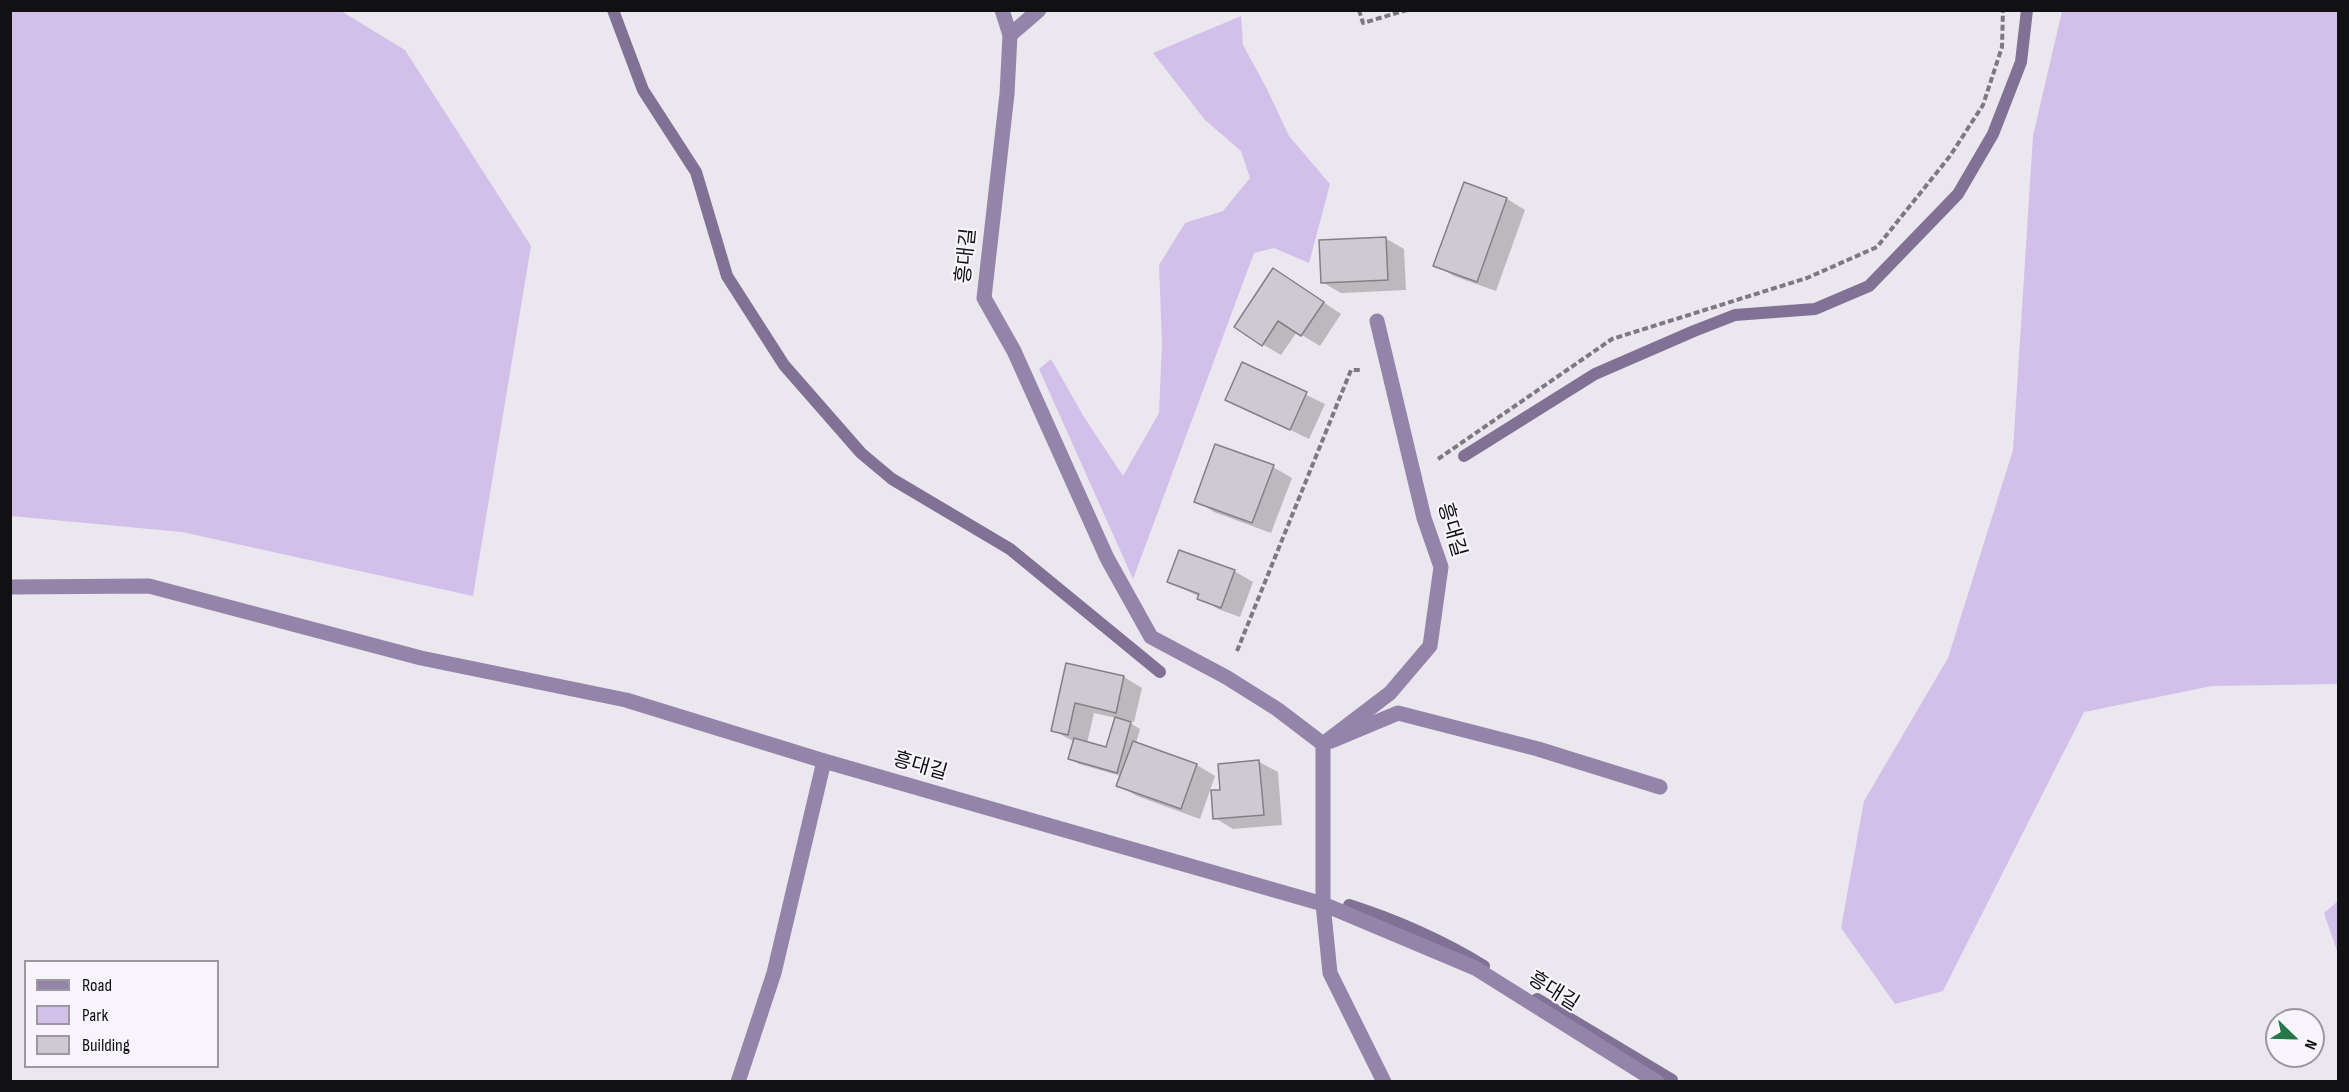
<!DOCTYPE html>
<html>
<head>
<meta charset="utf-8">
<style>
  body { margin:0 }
  #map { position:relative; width:2349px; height:1092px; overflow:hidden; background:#eae7ee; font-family:"Sofia Sans Condensed",sans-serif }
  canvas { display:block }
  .frame { position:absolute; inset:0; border:12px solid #111012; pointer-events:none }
  .legend { position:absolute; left:24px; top:960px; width:195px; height:108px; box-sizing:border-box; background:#f7f5fb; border:2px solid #9b999e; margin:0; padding:8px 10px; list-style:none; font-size:18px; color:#111012 }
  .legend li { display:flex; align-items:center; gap:12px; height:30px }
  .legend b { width:30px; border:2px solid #9b999e }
  .north { position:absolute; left:2265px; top:1008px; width:60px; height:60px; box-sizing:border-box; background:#f7f5fb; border:2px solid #9b999e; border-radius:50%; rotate:113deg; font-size:16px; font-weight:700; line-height:24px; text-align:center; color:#111012 }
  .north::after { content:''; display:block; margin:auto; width:21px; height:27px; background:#267748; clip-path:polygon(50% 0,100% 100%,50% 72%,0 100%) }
</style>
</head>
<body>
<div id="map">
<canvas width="2349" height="1092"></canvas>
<div class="frame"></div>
<ul class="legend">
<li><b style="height:8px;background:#9484aa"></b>Road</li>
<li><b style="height:16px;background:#d2c0eb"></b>Park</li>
<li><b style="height:16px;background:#cdcbd1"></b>Building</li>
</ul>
<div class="north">N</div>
</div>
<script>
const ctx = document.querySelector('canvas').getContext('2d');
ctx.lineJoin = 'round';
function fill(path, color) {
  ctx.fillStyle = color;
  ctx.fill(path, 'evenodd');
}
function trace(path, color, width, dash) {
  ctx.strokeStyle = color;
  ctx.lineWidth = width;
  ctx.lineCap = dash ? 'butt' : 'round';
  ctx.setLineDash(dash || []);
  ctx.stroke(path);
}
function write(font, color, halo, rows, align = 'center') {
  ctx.font = font + ' "Sofia Sans Condensed","Noto Sans KR",sans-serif';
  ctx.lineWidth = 4.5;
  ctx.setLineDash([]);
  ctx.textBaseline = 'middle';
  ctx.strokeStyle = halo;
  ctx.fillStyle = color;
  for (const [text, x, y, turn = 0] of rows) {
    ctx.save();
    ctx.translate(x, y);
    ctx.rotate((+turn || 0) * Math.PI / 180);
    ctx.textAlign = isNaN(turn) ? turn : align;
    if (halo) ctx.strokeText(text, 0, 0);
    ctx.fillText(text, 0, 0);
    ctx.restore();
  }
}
fill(new Path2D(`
  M10 11H341L405 50 531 246 473 596 182 532 11 516Z
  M2062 11H2338V684L2212 686 2084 712 1943 991 1895 1004 1841 928 1864 801 1948 658 2013 450 2033 136Z
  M1241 16 1243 45 1267 89 1289 136 1330 184 1309 263 1274 248 1254 253 1133 579 1039 369 1051 359 1084 417 1123 476 1159 413 1162 344 1159 265 1185 223 1223 211 1250 178 1241 151 1205 120 1153 53Z
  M2338 901V954L2324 913Z`), '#d2c0eb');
fill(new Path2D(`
  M1465 184 1507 199 1525 210 1496 291 1454 276 1435 265Z
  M1385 238 1404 249 1406 290 1341 293 1322 282Z
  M1292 281 1341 314 1320 346 1297 332 1281 355 1262 344Z
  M1243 364 1325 404 1309 439 1227 399Z
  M1216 446 1273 467 1292 478 1271 533 1214 512 1196 501Z
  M1234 571 1253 582 1240 617 1218 609 1200 597 1169 582Z
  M1067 665 1124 677 1142 688 1134 722 1127 721 1140 729 1136 743 1197 765 1215 776 1200 819 1137 796 1118 785 1121 776 1079 764 1070 759 1075 742 1052 730ZM1094 713 1116 718 1107 749 1087 743Z
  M1259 762 1278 772 1282 825 1233 829 1215 818 1222 791Z`), '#0003');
trace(new Path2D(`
  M613 10 643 90 696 172 727 276 784 365 861 453 892 479 1010 549 1160 672
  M1464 456 1595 374 1694 331 1735 315 1815 309 1869 286 1958 194 1993 134 2021 62 2027 10
  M1349 905C1396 920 1443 941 1484 966
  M1537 999 1672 1080`), '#817295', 12);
const building = new Path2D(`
  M1464 182 1507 198 1477 282 1433 266Z
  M1386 237 1388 280 1321 283 1319 240Z
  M1273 268 1324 302 1301 336 1278 321 1262 346 1234 327Z
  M1242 362 1307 392 1290 430 1225 400Z
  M1215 444 1274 465 1252 523 1194 502Z
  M1179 550 1235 570 1221 608 1197 599 1199 594 1167 582Z
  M1066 663 1124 676 1116 713 1075 703 1068 735 1051 731Z
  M1115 717 1131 722 1117 773 1068 759 1074 738 1106 747Z
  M1133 741 1197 764 1181 809 1116 786Z
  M1259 760 1264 815 1213 819 1211 790H1220L1218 764Z`);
fill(building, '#cdcbd1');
trace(building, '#828086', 1.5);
trace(new Path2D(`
  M1359 10 1363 23 1407 10
  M1438 459 1612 339 1807 278 1877 247 1950 156 1983 105 2002 47 2003 10
  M1237 651 1351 370H1361`), '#7c7a7f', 4, [6, 3]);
trace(new Path2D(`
  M1010 35 1039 10
  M1331 741 1398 713 1538 749 1660 787`), '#9484aa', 15);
trace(new Path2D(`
  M1002 10 1010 35 1007 94 984 298 1014 351 1107 558 1151 637 1226 677 1277 709 1323 744
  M1323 744V904L1475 968 1657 1082
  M1323 744 1390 693 1430 646 1441 567 1424 518 1377 321
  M738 1082 774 973 824 761`), '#9484aa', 15);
trace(new Path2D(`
  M10 587 149 586 421 658 626 700 824 761 1323 904 1330 973 1384 1082`), '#9484aa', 15);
write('20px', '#111012', '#f7f5fb', [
  ["흥대길",967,256,-84],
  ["흥대길",1451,530,74],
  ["흥대길",920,767,16],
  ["흥대길",1553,992,32]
]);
</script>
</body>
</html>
